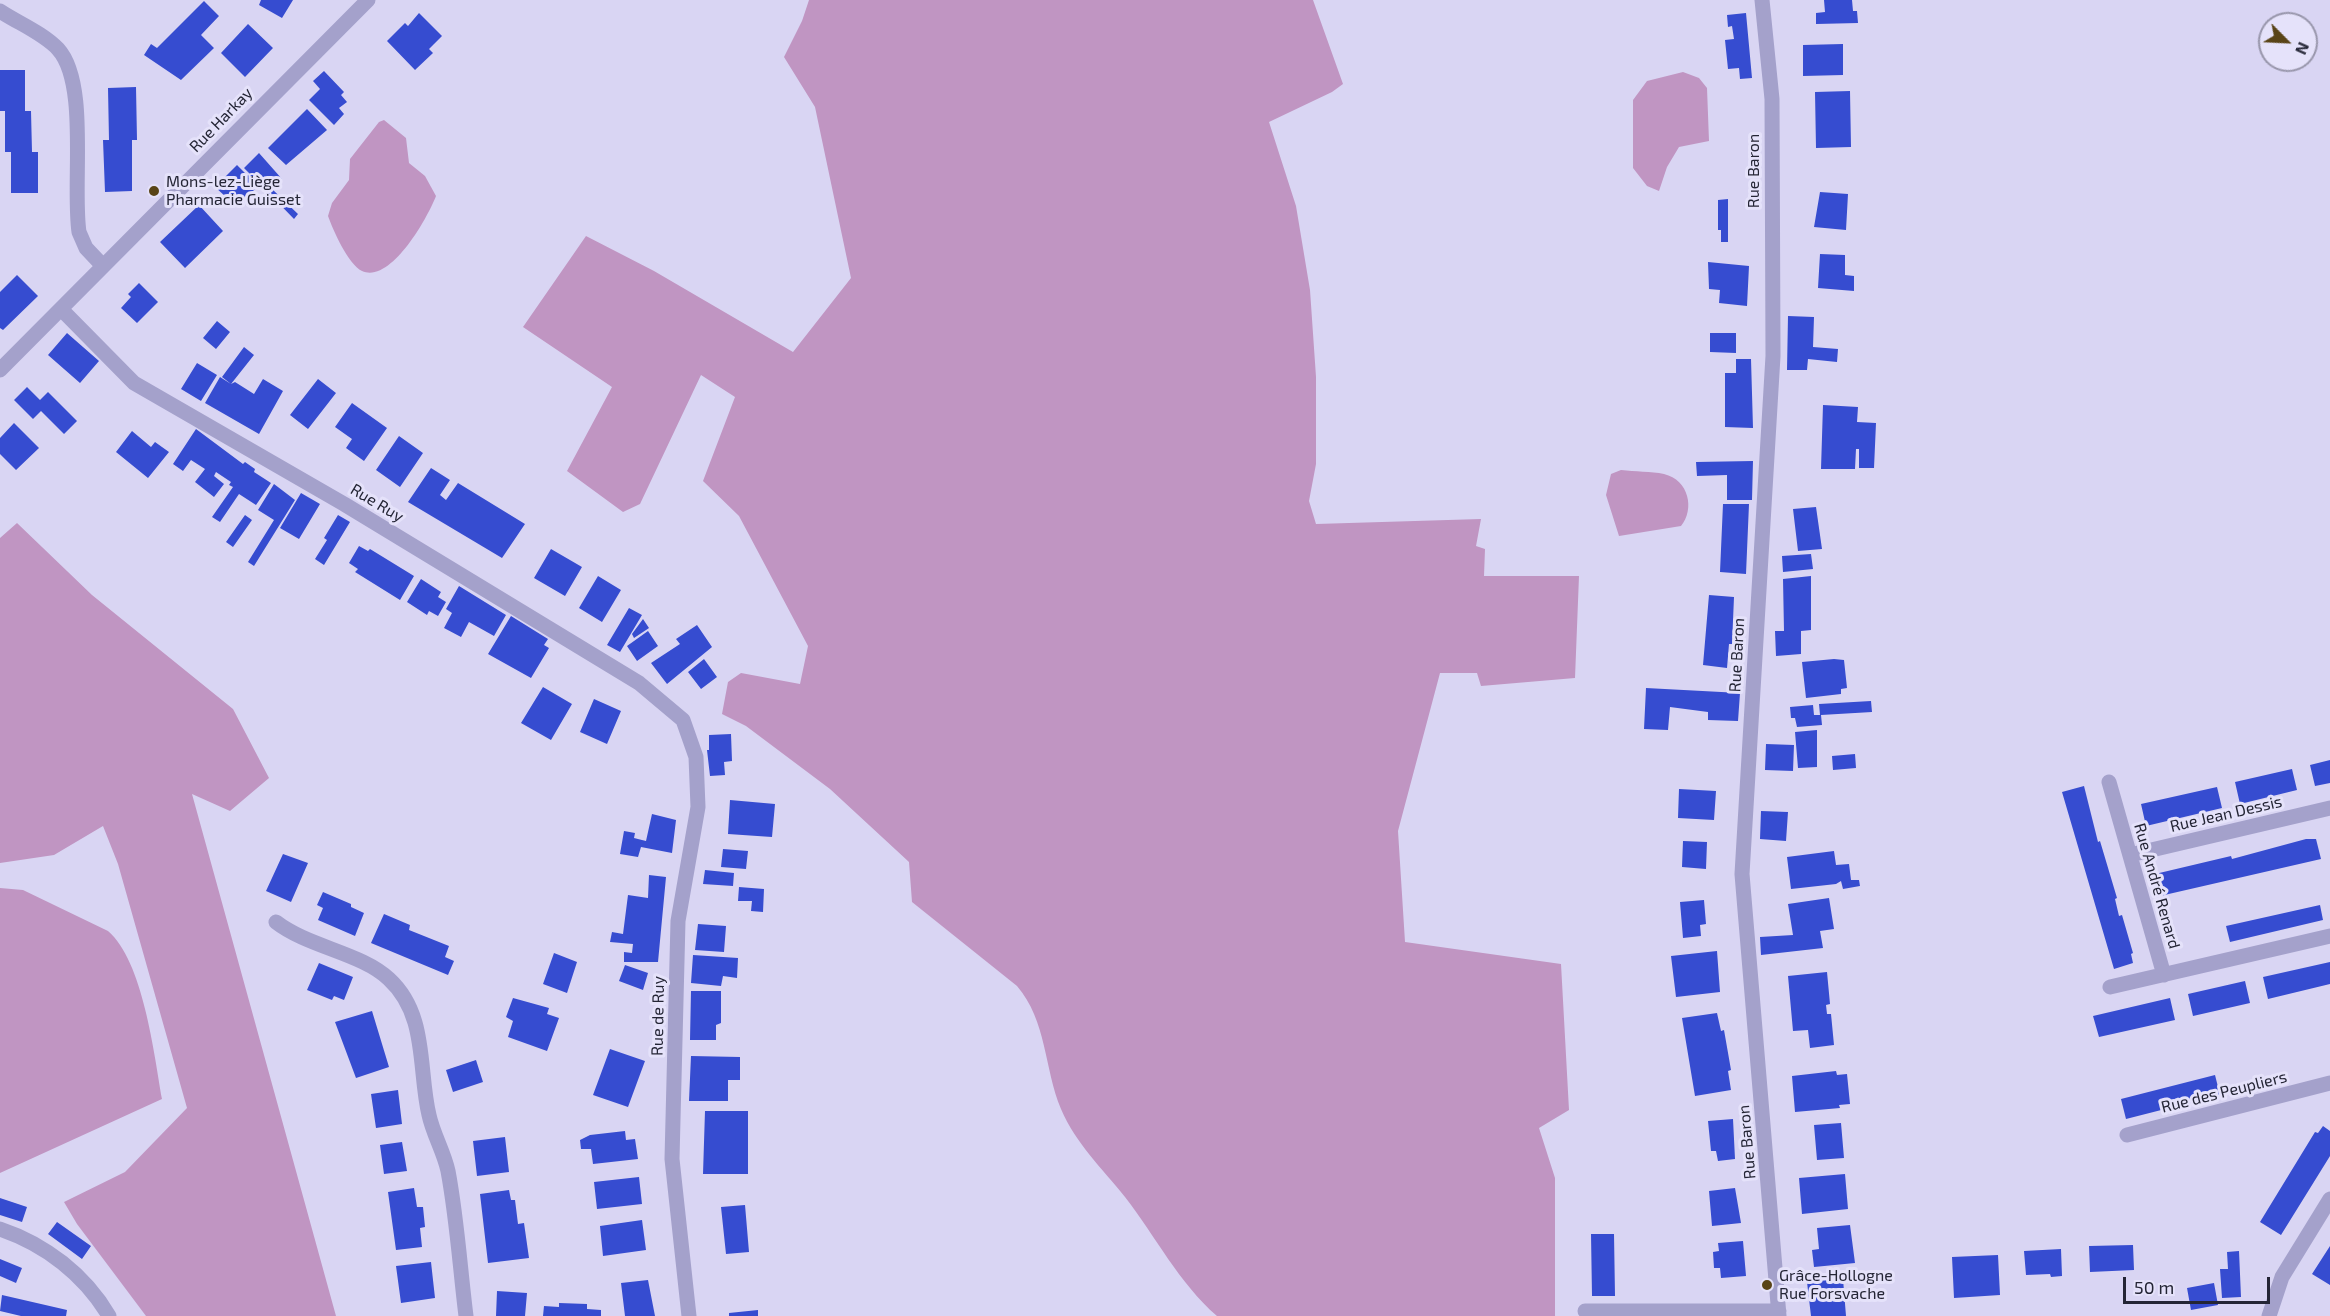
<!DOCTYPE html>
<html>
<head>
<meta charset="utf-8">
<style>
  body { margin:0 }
  #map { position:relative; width:2330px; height:1316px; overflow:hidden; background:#d9d5f3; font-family:"Exo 2",sans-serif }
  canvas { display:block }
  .north { position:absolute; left:2258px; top:12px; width:60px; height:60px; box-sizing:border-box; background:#e5e2fa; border:2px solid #9896ab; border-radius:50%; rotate:114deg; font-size:16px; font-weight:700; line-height:24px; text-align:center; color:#242535 }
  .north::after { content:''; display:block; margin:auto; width:21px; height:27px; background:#594417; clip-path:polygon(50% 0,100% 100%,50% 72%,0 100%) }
  .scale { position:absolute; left:2123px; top:1277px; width:147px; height:27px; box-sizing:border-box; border:3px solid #242535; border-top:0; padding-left:8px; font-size:18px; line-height:21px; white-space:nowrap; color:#242535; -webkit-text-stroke:4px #e5e2fa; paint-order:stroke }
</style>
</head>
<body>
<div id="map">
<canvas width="2330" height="1316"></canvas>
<div class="north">N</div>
<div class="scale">50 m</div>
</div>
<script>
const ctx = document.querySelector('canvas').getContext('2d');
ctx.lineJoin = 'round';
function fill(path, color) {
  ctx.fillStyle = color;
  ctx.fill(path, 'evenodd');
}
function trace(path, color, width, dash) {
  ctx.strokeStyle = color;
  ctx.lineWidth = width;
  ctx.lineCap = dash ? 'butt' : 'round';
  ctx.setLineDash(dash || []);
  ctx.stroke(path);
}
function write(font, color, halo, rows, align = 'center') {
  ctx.font = font + ' "Exo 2",sans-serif';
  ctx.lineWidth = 6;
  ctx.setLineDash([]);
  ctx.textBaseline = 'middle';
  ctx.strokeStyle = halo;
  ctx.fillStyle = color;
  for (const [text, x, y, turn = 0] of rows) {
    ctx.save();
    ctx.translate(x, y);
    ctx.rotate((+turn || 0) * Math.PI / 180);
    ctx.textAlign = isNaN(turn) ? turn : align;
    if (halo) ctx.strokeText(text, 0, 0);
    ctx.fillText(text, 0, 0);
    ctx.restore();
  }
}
fill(new Path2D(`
  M809 0H1313L1343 84 1332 92 1269 122 1296 206 1310 290 1316 377V464L1309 501 1316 524 1481 519 1476 546 1485 549 1484 576H1579L1575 678 1481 686 1477 673H1440L1398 831 1405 942 1561 964 1569 1110 1539 1128 1555 1178V1316H1217C1179 1283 1156 1237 1125 1197 1102 1168 1076 1144 1061 1109 1044 1068 1047 1021 1017 986L912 902 909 862 830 789 746 726 722 714 728 682 741 673 800 684 808 646 739 516 703 481 735 397 701 375 640 504 623 512 567 471 612 387 523 327 586 236 654 271 793 352 851 278 815 107 784 57 802 21Z
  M1683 72 1699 78 1707 88 1709 141 1679 147 1667 167 1659 191 1647 186 1633 168V100L1647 81Z
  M384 120 406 138 409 163 425 176 436 196C428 217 391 284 362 271 348 264 333 230 328 216L332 203 349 180 350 159 379 122Z
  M1621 470C1635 472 1651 471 1664 474 1689 480 1695 509 1681 526L1619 536 1606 495 1611 474Z
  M17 523 92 595 233 709 269 778 230 811 192 794 336 1316H146L77 1224 64 1202 125 1172 187 1108 118 864 103 826 54 855 0 863V538Z
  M0 888 23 890 108 931C143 961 154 1053 162 1099L0 1173Z`), '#c095c2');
fill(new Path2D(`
  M261 0H293L282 18 259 5Z
  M1824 0H1852L1853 11H1857L1858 23 1816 24V13L1825 12Z
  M204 1 219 16 201 35 214 48 181 80 144 55 151 44 157 48Z
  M419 13 442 36 429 49 433 53 415 70 387 41 405 23 408 26Z
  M1746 13 1752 78 1740 79 1739 68 1728 69 1725 40 1734 39 1732 26 1728 27 1727 15Z
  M248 24 273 48 245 77 221 53Z
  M1843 44V75L1803 76V45Z
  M0 70H25V111H31L32 152H38V193H11V152H5V111H0Z
  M324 71 344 92 341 95 347 102 339 108 344 114 334 125 309 100 320 89 313 81Z
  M136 87 137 140H132V191L105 192 103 140H109L108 88Z
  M1850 91 1851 147 1816 148 1815 92Z
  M307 109 327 130 286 165 268 148Z
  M259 153 282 179 272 189 298 214 294 219 260 184 237 207 215 187 237 165 248 176 250 174 244 168Z
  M1820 192 1848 194 1846 230 1814 227Z
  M1728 199V242H1721V230H1718V200Z
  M199 205 223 231 185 268 160 242Z
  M1820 254 1845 255V275L1854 276V291L1818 288Z
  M1708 262 1749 266 1747 306 1719 303 1720 290 1709 289Z
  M17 275 38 296 3 330 0 328V292Z
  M139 283 158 302 137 323 121 308 131 297 128 294Z
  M1788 316 1814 317 1813 347 1838 349 1837 362 1808 359 1807 370H1787Z
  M217 321 230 332 216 349 203 338Z
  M67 333 99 361 80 383 48 355Z
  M1710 333H1736V353L1710 352Z
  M244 347 254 355 231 384 235 382 254 394 263 379 283 391 259 434 205 403 220 377 231 384 222 377Z
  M1736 359H1751L1753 428 1725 427V373H1736Z
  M197 363 217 375 201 401 181 389Z
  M318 379 336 393 308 429 290 415Z
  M27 387 40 400 48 392 77 421 64 434 41 411 33 419 14 400Z
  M352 403 387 428 364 461 346 448 352 439 335 427Z
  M1823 405 1858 407 1857 422 1876 423 1874 468H1859V449H1856L1855 469H1821Z
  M14 423 39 448 16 470 0 454V438Z
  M196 429 243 464 245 462 255 469 254 472 271 483 256 505 239 494 220 522 212 517 233 487 229 485 231 482 216 472 214 476 224 484 214 497 195 482 205 469 191 460 183 471 173 464Z
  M132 431 151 447 155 442 169 452 148 478 116 452Z
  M399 436 423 453 400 487 376 470Z
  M1753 461 1752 500H1727V475L1697 476 1696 462Z
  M431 468 450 480 440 495 446 500 458 483 525 524 502 558 408 502Z
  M274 484 295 500 254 566 248 562 274 520 258 510Z
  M301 493 320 504 299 539 280 528Z
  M1723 504H1749L1746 574 1720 572Z
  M1816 507 1822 549 1798 551 1793 509Z
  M245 515 252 520 233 547 226 542Z
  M338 515 350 522 324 565 315 559 327 540 324 538Z
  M359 546 368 551 370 549 414 576 400 600 355 572 358 569 349 563Z
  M551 549 582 567 565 596 534 578Z
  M1811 554 1813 569 1783 572 1782 556Z
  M598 576 621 590 602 622 579 608Z
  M1811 576V630L1801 631V654L1776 656 1775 631H1784L1783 579Z
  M421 579 441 592 438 597 446 602 438 616 429 611 427 615 407 602Z
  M459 586 506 615 494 636 469 622 461 637 444 628 452 613 446 609Z
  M1709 595 1734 597 1732 644H1729L1727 668 1703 665Z
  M629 608 642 615 620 652 607 645Z
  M511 616 548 639 544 645 549 648 531 678 488 654Z
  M643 619 649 628 634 638 632 634Z
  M697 625 712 647 667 684 651 663 680 644 676 639Z
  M648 631 658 646 637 661 627 646Z
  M704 659 717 677 701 689 688 672Z
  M1834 659 1844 660 1847 688 1841 689V694L1806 698 1802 662Z
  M543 687 572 704 551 740 521 723Z
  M1646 688 1740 693 1738 721 1708 720V712L1670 707 1668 730 1644 729Z
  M594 699 621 711 607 744 580 732Z
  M1871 701 1872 712 1821 715 1822 725 1797 727 1795 718H1791L1790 707 1813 705 1814 715H1820L1819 704Z
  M1817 730V767L1798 768 1795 732Z
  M731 734 732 761 724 762 725 775 710 776 707 750H709V735Z
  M1766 744 1794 745 1793 771 1765 770Z
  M1855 754 1856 768 1833 770 1832 756Z
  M2330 760V783L2315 786 2310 765Z
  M2292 769 2297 790 2240 804 2235 782Z
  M2084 786 2098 842 2100 841 2117 898 2115 899 2119 916 2122 915 2133 953 2131 954 2133 963 2114 969 2062 792Z
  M2217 787 2222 808 2146 826 2141 804Z
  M1679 789 1716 791 1714 820 1678 818Z
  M730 800 775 804 772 837 728 834Z
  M1761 811 1788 812 1786 841 1760 839Z
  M652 814 676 820 672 853 641 847 638 857 620 854 624 831 635 833 634 838 646 841Z
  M2306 839H2316L2321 859 2160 896 2155 874 2231 856 2232 859Z
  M1683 841 1707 842 1706 869 1682 867Z
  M723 849 748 851 746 869 721 867Z
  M1834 851 1836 865 1849 864 1851 880H1859L1860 886 1843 889 1841 881 1836 884 1791 889 1787 857Z
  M283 854 308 863 291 902 266 891Z
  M705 870 734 873 733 886 703 884Z
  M649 875 666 877 658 962H624V952L632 953 633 944 610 942 612 932 623 934 628 895 648 898Z
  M739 887 764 889 763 912 751 911 752 901H738Z
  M323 892 351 904V907L364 913 355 936 318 920 323 908 317 905Z
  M1829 898 1834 929 1820 931 1823 948 1761 955 1760 937 1793 935 1788 904Z
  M1704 900 1706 924 1700 925 1701 936 1683 938 1680 902Z
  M2320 905 2323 920 2230 942 2226 926Z
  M384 914 410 925 409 930 449 946 445 957 454 961 448 975 371 943Z
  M698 924 726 926 724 952 695 950Z
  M1717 951 1720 992 1676 997 1671 956Z
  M554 953 577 962 567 993 543 984Z
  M693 955 738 958 737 978 723 976 721 986 691 983Z
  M2330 962V984L2268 999 2263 977Z
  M319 963 353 977 344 1000 334 996 332 1000 307 990Z
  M625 965 648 973 643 990 619 981Z
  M1827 972 1830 1004 1826 1005 1827 1014H1831L1834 1045 1810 1048 1808 1030 1793 1031 1788 976Z
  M2245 981 2250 1003 2193 1016 2188 994Z
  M691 991H721V1023L716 1025V1040H690Z
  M513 998 549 1008 547 1014 559 1018 547 1051 508 1037 513 1021 506 1017Z
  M2170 998 2175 1020 2099 1037 2093 1016Z
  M372 1011 389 1067 356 1078 335 1022Z
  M1717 1013 1721 1031 1724 1030 1731 1070 1728 1071 1731 1090 1695 1096 1682 1018Z
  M610 1049 645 1061 628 1107 593 1095Z
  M691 1056 740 1057V1080H728V1101H689Z
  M476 1060 483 1082 453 1092 446 1070Z
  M1836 1071 1837 1075 1847 1074 1850 1104 1839 1105 1840 1108 1795 1112 1792 1076Z
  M2215 1075 2220 1095 2126 1119 2121 1099Z
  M398 1090 402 1124 376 1128 371 1094Z
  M705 1111H748V1174H703Z
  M1733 1119 1735 1159 1718 1161 1716 1151H1711L1708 1121Z
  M1841 1123 1844 1158 1817 1160 1814 1125Z
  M2323 1126 2330 1131V1156L2281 1235 2260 1222 2315 1132 2318 1133Z
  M625 1131 626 1140 635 1139 638 1159 593 1164 591 1149H581L580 1140 590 1135Z
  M505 1137 509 1172 477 1176 473 1141Z
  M402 1142 407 1171 384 1174 380 1145Z
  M1845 1174 1848 1209 1802 1214 1799 1178Z
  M639 1177 642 1204 597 1209 594 1182Z
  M414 1188 417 1207H423L425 1227 420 1228 422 1247 396 1250 388 1192Z
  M1735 1188 1741 1223 1712 1226 1709 1191Z
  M509 1190 511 1200H515L518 1224 524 1223 529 1258 488 1263 480 1194Z
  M0 1198 27 1207 22 1222 0 1215Z
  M745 1205 749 1252 726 1254 721 1207Z
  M642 1220 646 1250 603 1256 600 1226Z
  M57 1222 91 1246 82 1259 48 1234Z
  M1850 1225 1855 1263 1814 1267 1812 1250 1819 1249 1817 1228Z
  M1591 1234H1614L1615 1296H1592Z
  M1743 1241 1746 1276 1721 1278 1720 1268H1714L1713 1252 1719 1251 1718 1243Z
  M2133 1245 2134 1270 2090 1272 2089 1246Z
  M2330 1246V1285L2312 1274Z
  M2061 1249 2062 1276 2051 1277 2050 1274 2026 1275 2024 1251Z
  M2239 1251 2241 1297 2222 1298 2220 1269H2228L2227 1252Z
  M1998 1255 2000 1295 1954 1298 1952 1257Z
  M0 1259 22 1268 16 1283 0 1276Z
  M431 1262 435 1298 401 1303 396 1266Z
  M1843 1279 1846 1316H1811L1807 1282Z
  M648 1280 655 1316H625L621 1283Z
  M2214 1283 2218 1305 2191 1310 2187 1288Z
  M497 1291 527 1293 525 1316H496Z
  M2 1295 67 1310 66 1316H21L0 1311Z
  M559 1303 587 1304V1309L601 1310V1316H543L544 1306 559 1307Z
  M758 1310V1316H729V1313Z`), '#364cd0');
trace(new Path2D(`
  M1762 0 1772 99 1773 356 1742 874 1779 1316
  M0 11C18 23 43 33 58 49 89 83 72 185 79 232L86 248 103 266
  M61 309 134 383 344 504 639 683 683 720 696 757 698 807 678 921 672 1159 689 1316
  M0 370 368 0
  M2109 782 2164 975
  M2130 855 2330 808
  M276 922C308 947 362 953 389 979 428 1015 418 1069 429 1115 433 1134 444 1152 448 1171 457 1219 460 1268 466 1316
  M2110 987 2330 936
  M2127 1135 2330 1083
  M0 1229C45 1244 85 1275 109 1316
  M1585 1311H1779
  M2269 1316 2282 1277 2330 1199`), '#a4a1cb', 15);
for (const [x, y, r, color] of [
  [154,191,6,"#594417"],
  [1767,1285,6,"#594417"]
]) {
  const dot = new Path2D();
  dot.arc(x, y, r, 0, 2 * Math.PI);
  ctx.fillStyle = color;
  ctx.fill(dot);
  trace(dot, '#e5e2fa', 2);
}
write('16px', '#242535', '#e5e2fa', [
  ["Rue Harkay",221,120,-46],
  ["Rue Baron",1754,171,-90],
  ["Rue Ruy",377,503,31],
  ["Rue Baron",1737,655,-87],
  ["Rue Jean Dessis",2226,814,-13],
  ["Rue André Renard",2157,886,74],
  ["Rue de Ruy",658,1016,-89],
  ["Rue des Peupliers",2224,1092,-14],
  ["Rue Baron",1747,1142,-95]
]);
write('16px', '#242535', '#e5e2fa', [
  ["Mons-lez-Liège",166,182],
  ["Pharmacie Guisset",166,200],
  ["Grâce-Hollogne",1779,1276],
  ["Rue Forsvache",1779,1294]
], 'left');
</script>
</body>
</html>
